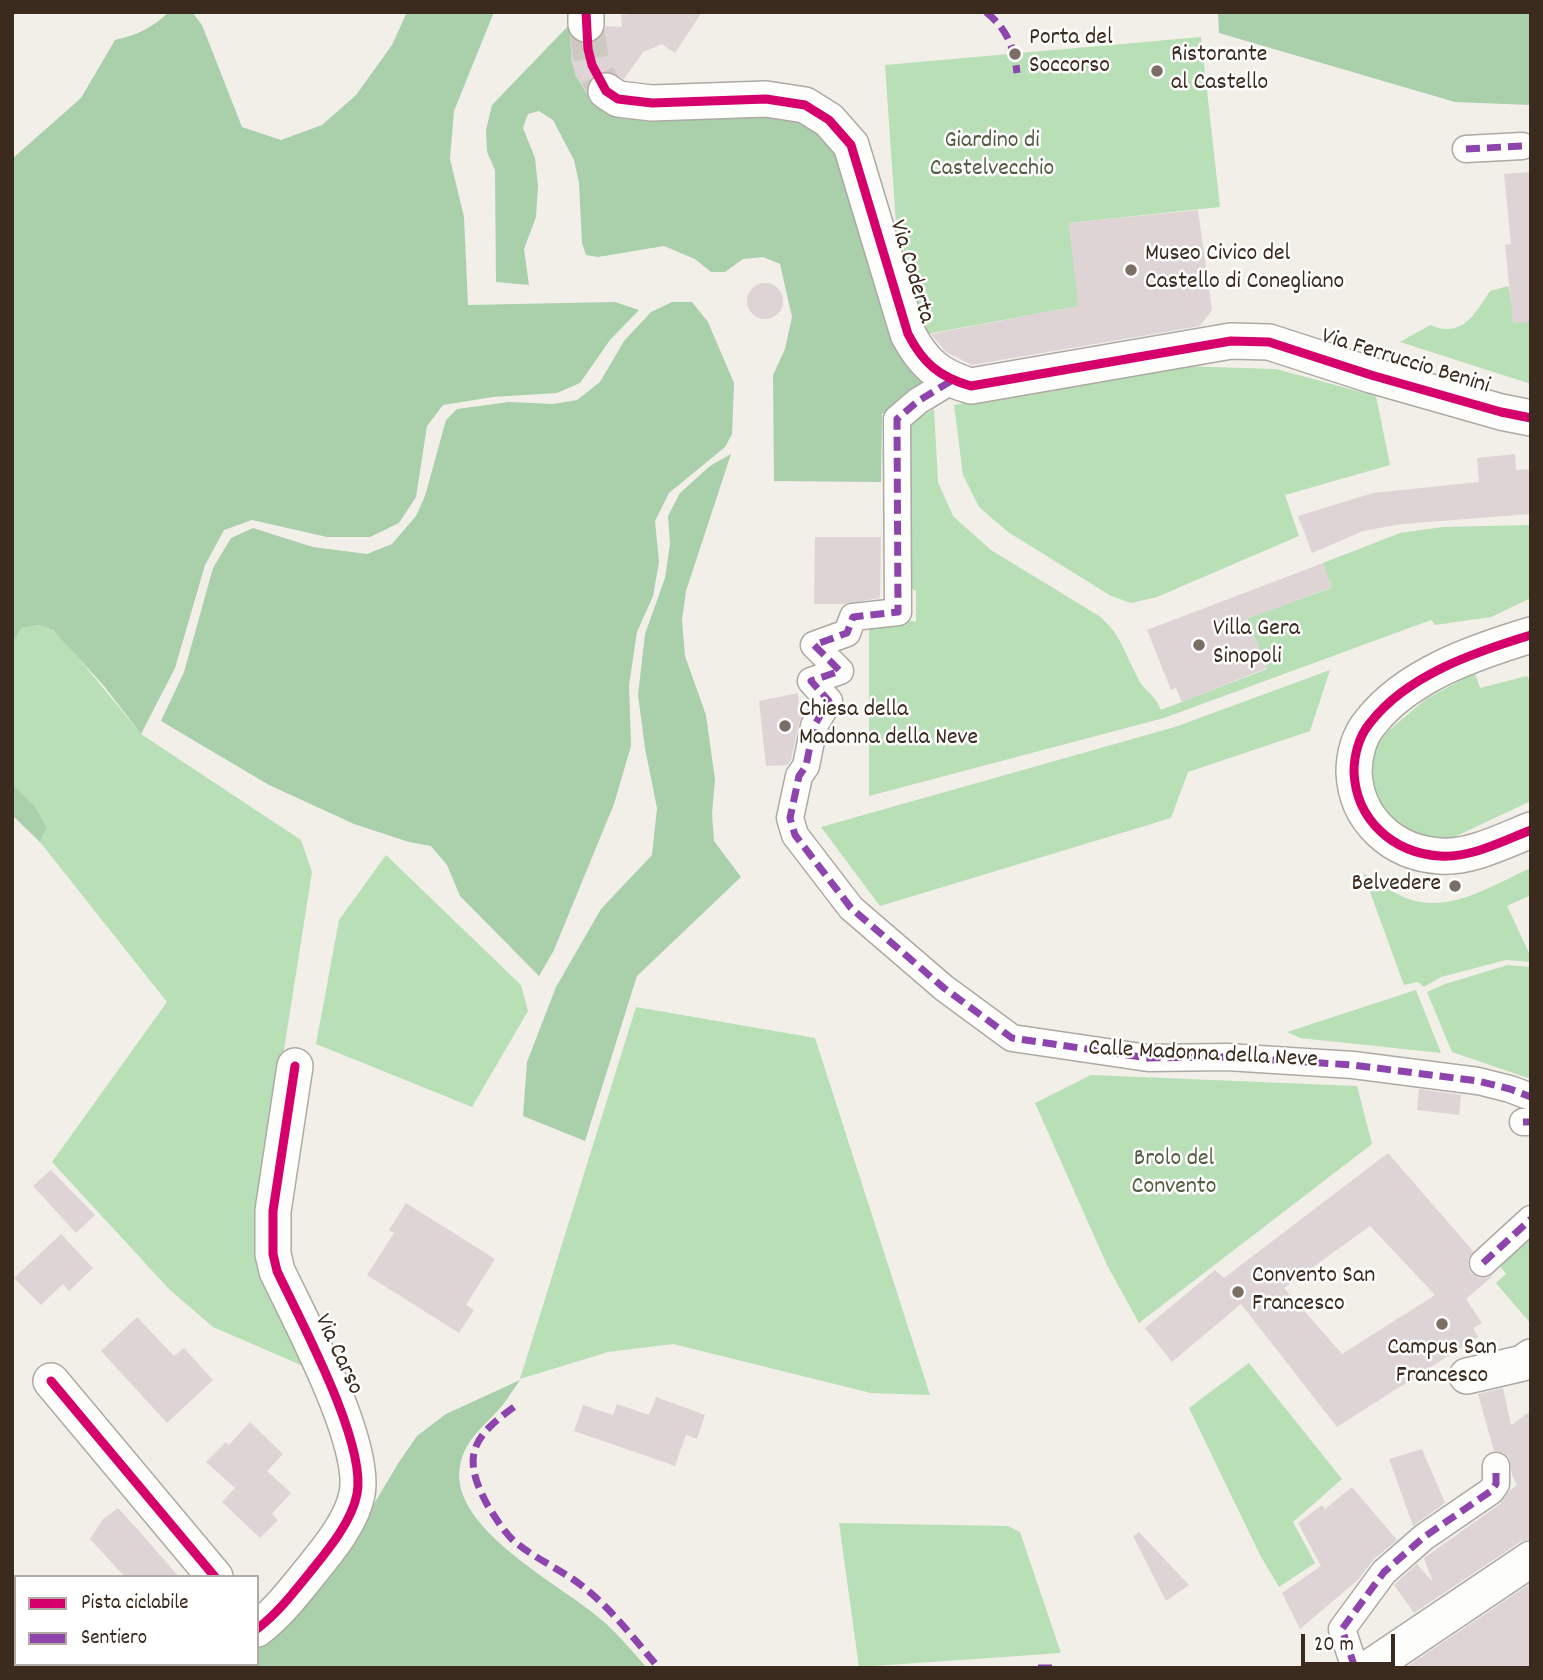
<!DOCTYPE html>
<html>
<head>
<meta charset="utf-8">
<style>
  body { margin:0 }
  #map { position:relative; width:1543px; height:1680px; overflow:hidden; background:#f2efe8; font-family:Dekko,sans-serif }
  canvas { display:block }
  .frame { position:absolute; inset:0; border:14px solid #3b2a1e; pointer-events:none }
  .legend { position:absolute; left:14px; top:1575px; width:245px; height:91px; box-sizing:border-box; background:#fff; border:2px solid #b1aaa5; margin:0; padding:9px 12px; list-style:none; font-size:21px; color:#3b2a1e }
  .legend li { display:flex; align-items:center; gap:14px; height:35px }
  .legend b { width:35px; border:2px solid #b1aaa5 }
  .scale { position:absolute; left:1301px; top:1634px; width:94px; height:32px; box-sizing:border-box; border:4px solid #3b2a1e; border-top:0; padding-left:9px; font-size:21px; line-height:24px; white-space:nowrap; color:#3b2a1e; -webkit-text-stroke:5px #fff; paint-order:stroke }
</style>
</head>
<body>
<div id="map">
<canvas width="1543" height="1680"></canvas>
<div class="frame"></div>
<ul class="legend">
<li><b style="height:9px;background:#d6006c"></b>Pista ciclabile</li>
<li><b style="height:9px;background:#8e44ad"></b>Sentiero</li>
</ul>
<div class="scale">20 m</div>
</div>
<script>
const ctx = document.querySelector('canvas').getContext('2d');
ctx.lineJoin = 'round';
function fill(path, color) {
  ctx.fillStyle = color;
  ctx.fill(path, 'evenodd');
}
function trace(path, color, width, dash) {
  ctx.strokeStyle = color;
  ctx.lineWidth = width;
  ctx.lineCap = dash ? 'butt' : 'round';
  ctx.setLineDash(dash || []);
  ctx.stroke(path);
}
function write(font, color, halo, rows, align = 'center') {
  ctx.font = font + ' Dekko,sans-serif';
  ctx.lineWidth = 5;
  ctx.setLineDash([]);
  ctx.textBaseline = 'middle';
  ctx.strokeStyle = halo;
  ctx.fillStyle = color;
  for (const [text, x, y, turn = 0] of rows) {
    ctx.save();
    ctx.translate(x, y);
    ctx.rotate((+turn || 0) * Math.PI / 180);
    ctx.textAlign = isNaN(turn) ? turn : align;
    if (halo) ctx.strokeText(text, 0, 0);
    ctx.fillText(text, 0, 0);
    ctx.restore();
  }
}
fill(new Path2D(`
  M1201 37 1220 207 1069 223 1079 306 927 334 896 224 885 65Z
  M1508 286 1513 308 1531 306V384L1400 342 1430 325C1462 339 1475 314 1490 291Z
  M1178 366 1276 369 1376 396 1390 465 1285 495 1299 536 1157 597 1131 603 1111 596 1008 532 979 507 963 475 954 405Z
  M934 409 938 482 953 516 991 550 1099 616C1122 635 1125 655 1139 680 1145 692 1154 693 1161 710L1267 669 1247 618 1331 588 1323 563 1400 533 1443 527 1531 525V598L1491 617 1435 625 1431 620 1164 718 869 796V629L899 618 916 622V591L907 586 908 425Z
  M38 625 52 630 67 644 141 734 301 840 312 872 259 1208 303 1366 213 1327 169 1289 52 1162 167 1002 40 842 47 827 34 805 12 784V644L20 628Z
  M1330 670 1310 731 1188 772 1171 818 880 906 821 827 1175 727Z
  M1475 673 1480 688 1527 676 1531 683V801L1452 838 1431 839 1396 826 1376 802 1368 774 1369 757 1387 732 1426 699Z
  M386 855 521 985 528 1011 472 1107 316 1044 339 920Z
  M1531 868V895L1507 906 1531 957V962L1506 960 1441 977 1424 987 1418 982 1404 985 1363 873C1377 881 1391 892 1406 898 1449 915 1492 885 1531 868Z
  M1508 965 1531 967V1079L1452 1052 1427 992 1445 984Z
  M1416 990 1441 1053 1300 1038 1287 1032Z
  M636 1007 815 1038 930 1395 871 1393 673 1344 608 1352 520 1379Z
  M1091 1075 1357 1086 1372 1144 1139 1323 1107 1265 1035 1103Z
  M1531 1226V1324L1496 1283 1506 1274 1495 1259Z
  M1249 1363 1342 1479 1293 1522 1315 1563 1279 1587 1260 1555 1189 1408Z
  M839 1523 1008 1526 1020 1532 1061 1653 859 1667Z`), '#b8dfb6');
fill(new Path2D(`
  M169 12H192L202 25 242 127 281 140 322 125 356 95 392 45 407 12H494L454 111 450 159 464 217 468 305 615 302 639 310 610 340 580 383 557 393 493 397 443 405 427 426 416 497 399 523 370 537H327L252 520 224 530 205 565 175 668 141 734 104 686 53 630 38 625 21 628 12 644V159L81 98 115 40C137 35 152 28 169 12Z
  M1218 12H1531V105L1455 102 1219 33Z
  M570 24C571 61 570 68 591 100L597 97 766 112 803 118 826 131 928 378 882 414 881 482 774 481 773 375 785 349 792 317 780 264 763 257 743 259 725 272H711L695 259 664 246 598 257 586 255 582 243 579 183 574 160 553 120 539 111 528 114 523 128 535 158 538 186 536 217 524 249 529 285 496 282 495 170 487 152 486 130 492 105Z
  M672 302H692L708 322 734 383 732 434 725 447 669 493 655 521 659 562 653 596 637 632 629 685 631 746 614 804 554 950 539 976 460 896 447 865 431 846 409 842 354 824 269 785 161 721 184 672 213 568 231 538 253 528 313 547 367 554 392 544 416 516 425 496 446 420 457 409 509 402 553 404 577 400 600 382 624 341 651 312Z
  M731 454 686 591 682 620 685 656 706 715 715 780 712 813 714 841 741 877 637 976 585 1141 523 1116 527 1062 556 987 601 909 652 855 657 808 645 748 638 695 645 634 665 578 670 544 668 516 680 493 710 466Z
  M12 784 34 805 47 827 40 842 12 815Z
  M520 1380C515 1387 510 1395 505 1402 488 1424 465 1437 460 1466 448 1529 564 1586 603 1621 619 1635 633 1652 647 1668H209L217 1664H257V1640L362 1524 399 1462 417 1436 446 1414Z`), '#a9cfab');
fill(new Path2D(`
  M644 12H702L675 53 662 44 643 52 624 79 608 71 597 73 589 80 587 93 576 77 571 59V36L577 42 585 44 595 42 603 35 606 26 622 27 621 15Z
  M1531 172V322L1513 323 1505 245 1511 244 1504 174Z
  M1198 210 1212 310 1200 326 972 365 946 352 931 334 1078 306 1069 223Z
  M747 301a18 18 0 1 1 36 0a18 18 0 1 1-36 0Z
  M1515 454 1516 470 1531 469V514L1402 524 1363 531 1312 553 1298 516 1373 493 1479 482 1477 458Z
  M815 537H881L880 598 844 604H814Z
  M1323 563 1332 587 1247 619 1267 668 1182 702 1176 688 1171 690 1147 630Z
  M798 693 800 713H803L799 723 791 760 787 765 766 766 759 701Z
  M1419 1089 1461 1095 1459 1115 1417 1110Z
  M1388 1153 1473 1251 1468 1259V1266L1471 1273 1479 1278H1487L1494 1275 1466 1299 1482 1323 1473 1328 1478 1337 1337 1427 1241 1304 1172 1362 1145 1328 1215 1270 1224 1278ZM1370 1226 1435 1295 1342 1354 1284 1288Z
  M51 1170 95 1215 76 1233 33 1186Z
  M406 1203 495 1259 466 1305 474 1310 459 1333 367 1275 394 1233 389 1230Z
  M61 1234 93 1268 69 1291 63 1284 41 1305 14 1278Z
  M137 1317 174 1356 184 1348 213 1380 167 1423 101 1351Z
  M1503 1388 1511 1425 1531 1411V1539L1520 1542 1414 1613 1394 1585 1396 1583 1417 1564 1433 1582 1424 1558 1500 1504 1510 1490 1517 1485 1512 1475 1509 1458 1503 1452 1494 1451 1478 1394Z
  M656 1397 705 1415 697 1439 686 1435 675 1466 574 1431 583 1405 613 1415 617 1404 649 1415Z
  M250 1422 283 1454 267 1471 291 1493 272 1514 278 1520 260 1538 222 1502 235 1488 206 1462 226 1442 229 1445Z
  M1422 1449 1445 1503 1413 1526 1389 1459Z
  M1352 1487 1397 1540 1373 1560 1359 1579 1300 1629 1282 1593 1321 1566 1298 1523 1322 1505 1325 1509Z
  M118 1508 139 1531 179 1577H125L90 1539 103 1519Z
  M1139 1532 1189 1585 1166 1601 1133 1536Z
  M1531 1583V1668H1405Z`), '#ded4d5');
trace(new Path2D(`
  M586 24 592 65 606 91`), '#cdc8c0', 35, [35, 18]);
const pedestrian = new Path2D(`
  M1466 149 1522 146
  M951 381 918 401 897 419 898 612 853 617 847 633 814 645 840 671 811 681 829 701 814 726 806 766 799 776 790 818 795 835 851 908 944 988 1012 1038 1148 1058 1227 1057 1353 1065 1478 1081 1510 1089 1531 1097
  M1523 1122H1531
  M1483 1263 1531 1219
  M1355 1668 1342 1629 1384 1572 1424 1537 1491 1491 1496 1484V1466`);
const minor = new Path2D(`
  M586 12V24
  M606 91 618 99 652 103 766 99 805 105 829 120 851 145 908 334C923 363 939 377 971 386L1231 341 1269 342 1371 375 1501 412 1531 418
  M1531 635C1475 652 1407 675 1370 723 1359 736 1354 755 1354 772 1356 820 1393 853 1440 856 1471 858 1503 841 1531 830
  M1467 1376 1523 1363 1531 1357
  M51 1381 215 1577
  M257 1629C278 1613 294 1592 311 1571 328 1550 352 1521 357 1494 367 1443 300 1320 277 1271L273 1254V1211L295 1066
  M181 1668 188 1664
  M1369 1668 1531 1559`);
trace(pedestrian, '#ada9a3', 29);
trace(minor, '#ada9a3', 38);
trace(pedestrian, '#fdfdfc', 26);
trace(minor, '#fdfdfc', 35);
trace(new Path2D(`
  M986 12C1007 29 1014 47 1017 73
  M1466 149 1522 146
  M951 381 918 401 897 419 898 612 853 617 847 633 814 645 840 671 811 681 829 701 814 726 806 766 799 776 790 818 795 835 851 908 944 988 1012 1038 1148 1058 1227 1057 1353 1065 1478 1081 1510 1089 1531 1097
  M1523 1122H1531
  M1483 1263 1531 1219
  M514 1407C471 1438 461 1457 488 1506 495 1517 504 1532 514 1541 534 1558 560 1569 581 1585 611 1608 635 1640 659 1668
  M1038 1668H1054
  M1355 1668 1342 1629 1384 1572 1424 1537 1491 1491 1496 1484V1466`), '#8e44ad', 7, [14, 7]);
trace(new Path2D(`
  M586 12 588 49 592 65 606 91 618 99 652 103 766 99 805 105 829 120 851 145 908 334C923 363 939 377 971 386L1231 341 1269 342 1371 375 1501 412 1531 418
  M1531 635C1475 652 1407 675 1370 723 1359 736 1354 755 1354 772 1356 820 1393 853 1440 856 1471 858 1503 841 1531 830
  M51 1381 215 1577
  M257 1629C278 1613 294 1592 311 1571 328 1550 352 1521 357 1494 367 1443 300 1320 277 1271L273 1254V1211L295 1066`), '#d6006c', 9);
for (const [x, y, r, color] of [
  [1015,54,7,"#7b6f65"],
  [1157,71,7,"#7b6f65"],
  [1131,270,7,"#7b6f65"],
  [1199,645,7,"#7b6f65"],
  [785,726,7,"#7b6f65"],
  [1455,886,7,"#7b6f65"],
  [1238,1292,7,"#7b6f65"],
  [1442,1324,7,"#7b6f65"]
]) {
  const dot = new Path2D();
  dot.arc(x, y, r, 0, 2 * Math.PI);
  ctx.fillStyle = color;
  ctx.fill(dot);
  trace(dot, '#fff', 2.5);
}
write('24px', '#3b2a1e', '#fff', [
  ["Porta del",1029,40],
  ["Soccorso",1029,68],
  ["Ristorante",1171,57],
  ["al Castello",1171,85],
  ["Museo Civico del",1145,256],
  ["Castello di Conegliano",1145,284],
  ["Villa Gera",1213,631],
  ["Sinopoli",1213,659],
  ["Chiesa della",799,712],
  ["Madonna della Neve",799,740],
  ["Belvedere",1441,886,"right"],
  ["Convento San",1252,1278],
  ["Francesco",1252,1306],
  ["Campus San",1442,1350,"center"],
  ["Francesco",1442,1378,"center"]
], 'left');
write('24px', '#525c40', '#fff', [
  ["Giardino di",992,143],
  ["Castelvecchio",992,171],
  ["Brolo del",1174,1161],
  ["Convento",1174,1189]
]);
write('24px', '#3b2a1e', '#fff', [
  ["Via Coderta",910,272,73],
  ["Via Ferruccio Benini",1405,363,17],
  ["Calle Madonna della Neve",1203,1056,3],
  ["Via Carso",337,1355,65]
]);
</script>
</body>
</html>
